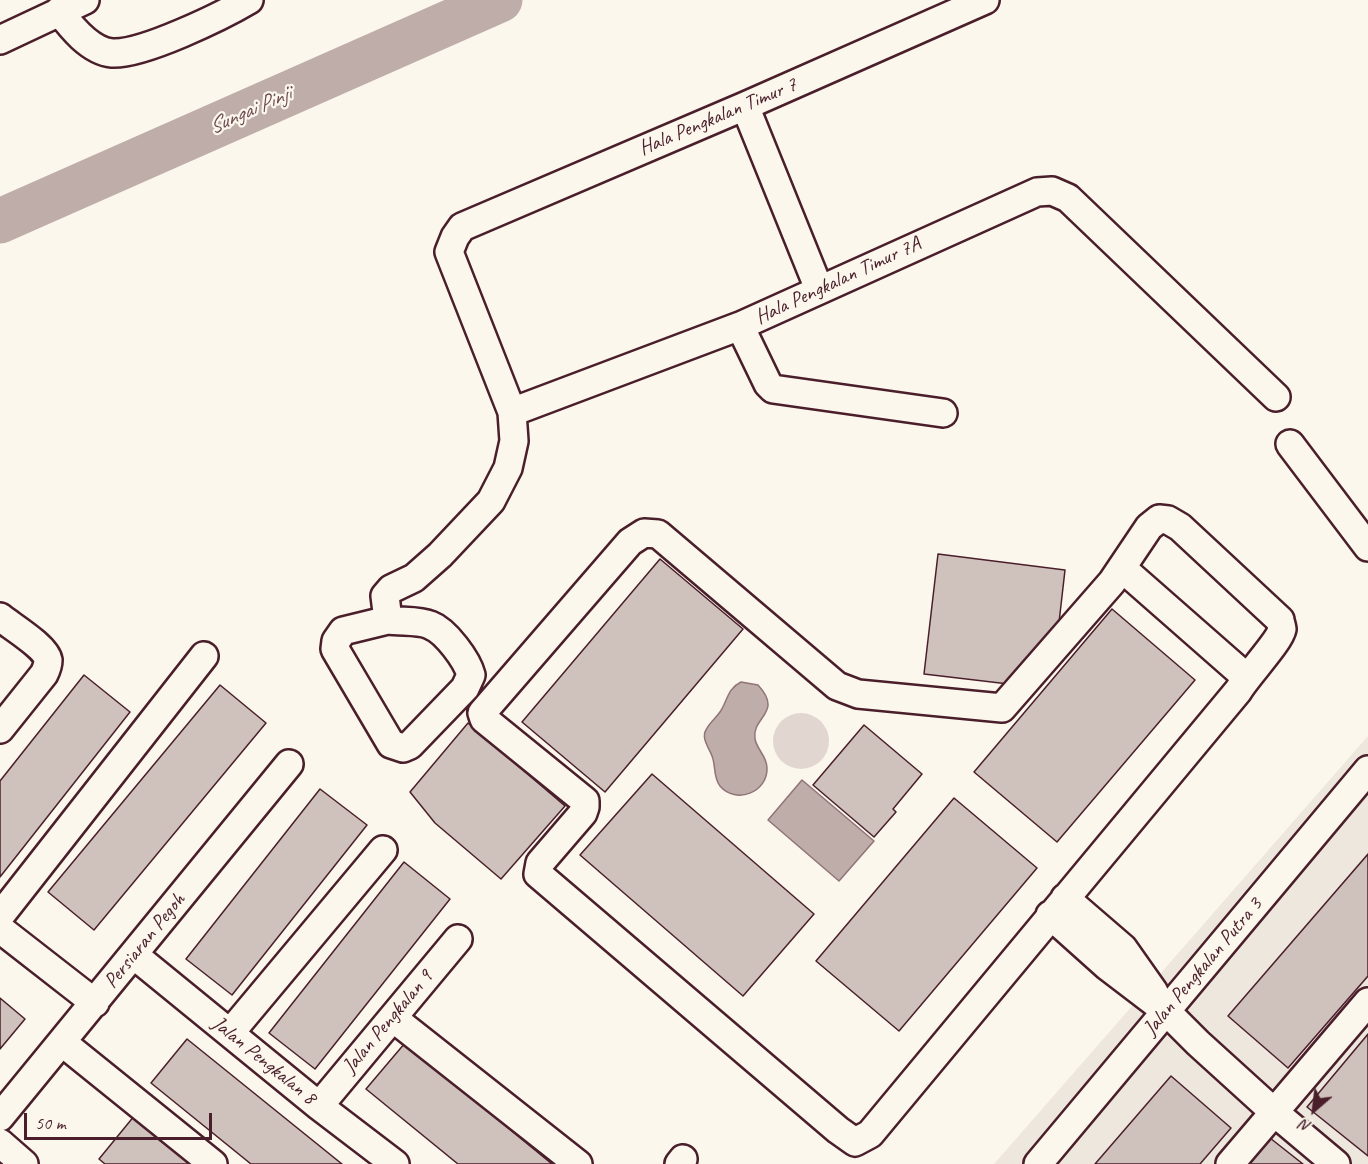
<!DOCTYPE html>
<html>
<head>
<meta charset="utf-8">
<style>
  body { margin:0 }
  #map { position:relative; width:1368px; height:1164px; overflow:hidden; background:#fbf7ec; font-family:Caveat,sans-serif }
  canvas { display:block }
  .north { position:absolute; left:1284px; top:1080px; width:60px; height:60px; -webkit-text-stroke:4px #fbf7ec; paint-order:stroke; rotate:208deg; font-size:16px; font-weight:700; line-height:24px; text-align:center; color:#4a1f2b }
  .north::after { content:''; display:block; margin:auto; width:21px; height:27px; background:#4a1f2b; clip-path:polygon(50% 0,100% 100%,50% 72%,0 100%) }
  .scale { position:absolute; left:24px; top:1113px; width:188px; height:27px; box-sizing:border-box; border:3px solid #4a1f2b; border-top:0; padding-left:8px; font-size:18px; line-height:21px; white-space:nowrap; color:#4a1f2b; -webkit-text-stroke:4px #fbf7ec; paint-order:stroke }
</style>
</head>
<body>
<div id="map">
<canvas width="1368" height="1164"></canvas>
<div class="north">N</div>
<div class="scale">50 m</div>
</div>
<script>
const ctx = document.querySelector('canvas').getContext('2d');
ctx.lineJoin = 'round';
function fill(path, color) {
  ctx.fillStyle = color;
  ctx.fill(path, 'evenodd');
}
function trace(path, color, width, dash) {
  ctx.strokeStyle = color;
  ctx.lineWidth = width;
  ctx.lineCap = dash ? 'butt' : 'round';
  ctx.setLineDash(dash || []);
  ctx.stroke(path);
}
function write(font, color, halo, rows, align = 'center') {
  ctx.font = font + ' Caveat,sans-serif';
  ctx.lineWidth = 4.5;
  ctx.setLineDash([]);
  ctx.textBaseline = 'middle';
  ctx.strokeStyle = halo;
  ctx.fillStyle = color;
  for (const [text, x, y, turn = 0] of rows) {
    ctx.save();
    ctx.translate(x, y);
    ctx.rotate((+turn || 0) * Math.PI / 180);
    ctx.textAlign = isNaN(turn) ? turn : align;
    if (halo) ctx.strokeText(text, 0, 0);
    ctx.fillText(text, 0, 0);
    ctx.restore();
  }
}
fill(new Path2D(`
  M1368 736V1164H994Z`), '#eee7de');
fill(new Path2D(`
  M773 741a28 28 0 1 1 56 0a28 28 0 1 1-56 0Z`), '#e2d7d0');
const water = new Path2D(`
  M741 682 758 685C784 713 751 717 755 739 757 750 767 756 767 768 768 792 736 805 720 786 713 777 716 766 712 756 709 748 701 738 706 730 709 723 716 718 720 712 728 700 727 689 741 682Z
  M802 780 874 841 839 881 768 820Z`);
fill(water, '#bfadaa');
trace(water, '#907477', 1.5);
trace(new Path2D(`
  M0 221 500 0`), '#bfadaa', 45);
const building = new Path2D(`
  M938 554 1065 570 1057 640 1017 685 924 674Z
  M660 559 743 629 605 792 522 722Z
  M1112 609 1195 680 1057 842 974 772Z
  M84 675 130 712 0 877V781Z
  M220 685 266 723 94 930 48 892Z
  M468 723 565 806 501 879 435 823 410 792Z
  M864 725 922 774 893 809 896 812 874 837 813 785Z
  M652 774 814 914 743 996 580 855Z
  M320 789 367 825 232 995 186 959Z
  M954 798 1037 868 899 1031 816 961Z
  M1368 854V976L1288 1068 1228 1016Z
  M404 862 450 899 315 1069 269 1033Z
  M0 998 25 1019 0 1049Z
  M1368 1034V1156L1307 1107Z
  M187 1039 342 1164H251L151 1083Z
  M405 1043 552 1164H458L366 1089Z
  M1171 1076 1231 1128 1200 1164H1095Z
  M135 1115 196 1164H105L99 1159Z
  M1270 1138 1303 1164H1248Z`);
fill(building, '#cfc2bc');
trace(building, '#4a1f2b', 1.5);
const minor = new Path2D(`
  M985 0 745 106 462 227 455 237 449 252 512 412 740 326 1037 192 1052 191 1068 198 1276 397
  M59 11C71 27 90 51 112 53 142 55 222 16 249 0
  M0 40 85 0
  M745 106 819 289
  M740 326 768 384 773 389 943 413
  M1290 444 1368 547
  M1159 519 1168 520 1180 527 1280 620C1280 621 1282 628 1282 629 1280 641 1246 677 1238 691L870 1134 855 1142 838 1130 538 874 540 863 583 813 585 807V801L484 719 482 713 630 542 644 533 658 534 837 686 858 694 1002 708 1112 582 1149 527Z
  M1123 569 1246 677
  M0 617C11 626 46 647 48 660 48 665 46 670 44 674L0 729
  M388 620 343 631 336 641 335 649 391 744 403 748 410 745 465 688 471 675C467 660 446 631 430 625 419 620 401 622 388 620L385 596 391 589 414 578 440 555 491 501 508 468 514 441 512 412
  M1065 898 1123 948 1154 992
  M1050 915 1107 966 1166 1011 1198 1043 1274 1112 1336 1164
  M0 916 204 656
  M0 929 95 1003
  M134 955 319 1106 395 1164
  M393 1018 578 1164
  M230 1033 383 850
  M63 1043 213 1164
  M319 1106 458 939
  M0 1117 289 764
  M0 1143 24 1164
  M679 1164 683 1159
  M1038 1164 1368 770
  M1230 1164 1368 1002`);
trace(minor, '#4a1f2b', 32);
trace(minor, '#fbf7ec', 27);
write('21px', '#4a1f2b', '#fbf7ec', [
  ["Hala Pengkalan Timur 7",718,117,-23],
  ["Hala Pengkalan Timur 7A",838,281,-25],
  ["Persiaran Pegoh",145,941,-51],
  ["Jalan Pengkalan Putra 3",1203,967,-50],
  ["Jalan Pengkalan 9",388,1022,-50],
  ["Jalan Pengkalan 8",264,1061,39]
]);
write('italic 22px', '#6d4a51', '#fbf7ec', [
  ["Sungai Pinji",250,111,-24]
]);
</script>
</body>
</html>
